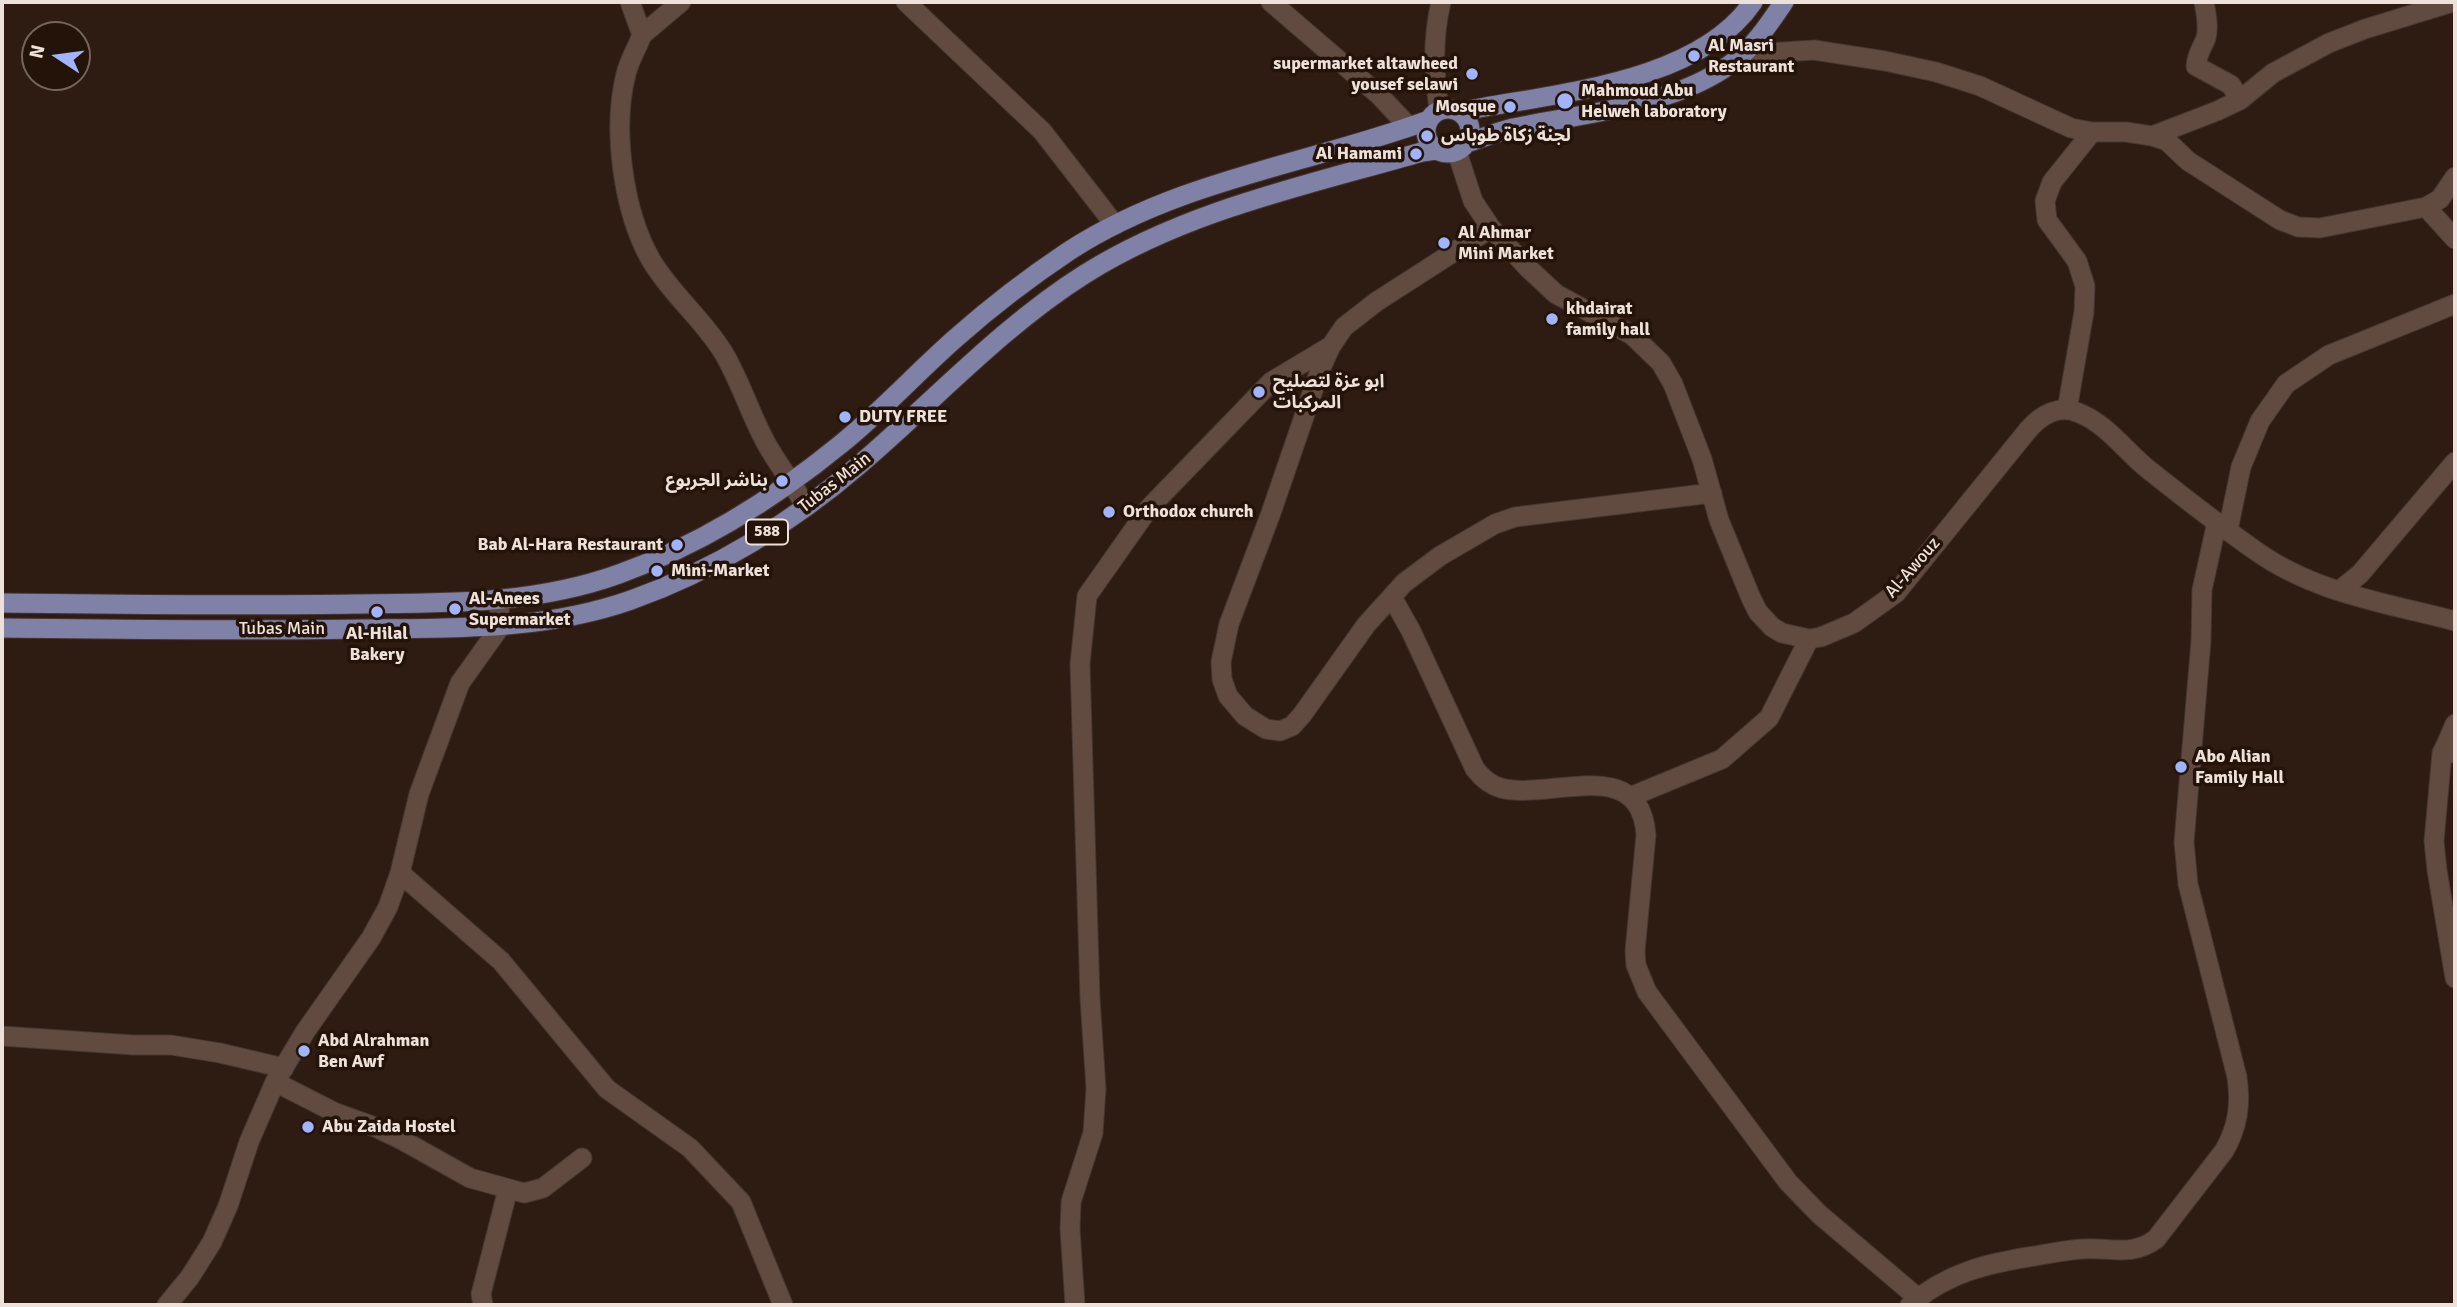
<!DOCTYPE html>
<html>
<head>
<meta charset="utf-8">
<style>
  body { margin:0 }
  #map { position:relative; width:2457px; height:1307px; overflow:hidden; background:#2e1c12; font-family:Signika,sans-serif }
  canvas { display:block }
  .frame { position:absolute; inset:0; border:4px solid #eee1da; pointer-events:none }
  .north { position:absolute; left:21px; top:21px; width:70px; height:70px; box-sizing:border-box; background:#241309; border:2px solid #75655d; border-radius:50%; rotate:283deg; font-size:19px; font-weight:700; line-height:28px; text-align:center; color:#eee1da }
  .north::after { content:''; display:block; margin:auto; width:24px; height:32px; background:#a1b3fd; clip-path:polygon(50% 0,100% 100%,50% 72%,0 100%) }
</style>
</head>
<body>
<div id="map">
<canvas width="2457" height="1307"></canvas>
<div class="frame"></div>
<div class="north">N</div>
</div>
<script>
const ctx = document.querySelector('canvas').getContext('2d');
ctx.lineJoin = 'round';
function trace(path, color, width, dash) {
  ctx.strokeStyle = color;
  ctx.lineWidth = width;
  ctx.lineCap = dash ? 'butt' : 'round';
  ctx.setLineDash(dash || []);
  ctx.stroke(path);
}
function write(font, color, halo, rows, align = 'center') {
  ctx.font = font + ' Signika,"Noto Sans Arabic",sans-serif';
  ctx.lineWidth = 7;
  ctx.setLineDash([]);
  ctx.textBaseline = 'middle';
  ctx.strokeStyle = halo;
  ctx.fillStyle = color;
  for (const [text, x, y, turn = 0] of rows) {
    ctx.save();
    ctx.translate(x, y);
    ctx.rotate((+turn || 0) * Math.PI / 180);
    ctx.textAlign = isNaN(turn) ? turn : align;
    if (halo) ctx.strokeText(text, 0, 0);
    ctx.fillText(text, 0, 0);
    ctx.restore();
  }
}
const minor = new Path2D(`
  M630 2 642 35C637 48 629 61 626 74 612 129 623 211 651 260 671 294 702 318 723 352 740 380 750 414 766 443 778 465 794 484 805 506
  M906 2 1042 131 1115 225
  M1271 2 1379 95 1409 127
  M2204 2C2206 13 2209 26 2206 38 2202 48 2197 54 2196 66L2231 85 2240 100
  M642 35 681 2
  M1733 63 1767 53 1814 50 1885 61 1936 72 1980 86 2071 128 2092 132H2126L2152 136 2217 111 2240 100 2273 73 2329 43 2365 29 2453 2
  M1439 110C1434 71 1432 41 1441 2
  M2152 136 2167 141 2188 161 2280 220 2298 227 2320 228 2426 207 2440 199 2455 177
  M1457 152 1473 201 1491 228 1527 267 1556 294 1632 335 1661 363 1673 384 1702 459 1719 520 1751 598 1758 612 1772 627 1782 633 1809 639 1821 637 1854 623 1896 593 2028 430C2041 415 2059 404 2079 413 2107 424 2126 452 2149 470 2183 497 2220 526 2256 551 2315 593 2386 603 2455 621
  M2426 207 2455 239
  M1491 228 1376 302 1344 327 1331 346 1320 370 1271 513 1229 624 1221 662 1222 679 1228 696 1245 716 1266 729 1280 731 1292 726 1302 715 1366 625 1404 583 1440 556 1495 524 1515 517 1712 493
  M2067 410 2084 312 2085 286 2077 261 2047 220 2045 201 2052 182 2092 132
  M2228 530 2241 467 2260 421 2286 384 2329 355 2455 304
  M2339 591 2360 574 2455 462
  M1392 597 1411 631 1475 769C1482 778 1490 785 1501 788 1550 801 1640 753 1646 835L1635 951 1636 965 1647 992 1788 1182 1819 1214 1918 1298
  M2446 745 2442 753 2434 841 2437 870 2455 978
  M2452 753 2446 745 2455 724
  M1630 797 1722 759 1769 718 1809 639
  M400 873 501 961 607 1089 690 1148 741 1202 783 1305
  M2 1036 133 1045H171L220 1053 284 1068
  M275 1082 336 1113 375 1127 402 1140 470 1178 524 1193 543 1188 582 1158
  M167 1305 190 1277 212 1242 228 1206 249 1142 275 1082 305 1032 371 938 388 907 400 873 419 794 460 683 500 627 499 601
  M483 1305 481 1294 508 1189
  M1075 1305 1070 1229 1071 1202 1093 1133 1096 1089 1090 998 1080 664 1087 596 1149 508 1271 382 1331 346
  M1910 1305C1946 1273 1988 1263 2035 1256 2051 1253 2067 1250 2083 1249 2111 1247 2132 1257 2156 1239L2224 1151C2238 1127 2241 1104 2237 1077L2188 884 2184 842 2201 641 2202 590 2217 522`);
const primary = new Path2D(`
  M1426 131a22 22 0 1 1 44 0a22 22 0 1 1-44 0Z
  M1459 112C1551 93 1696 85 1753 2
  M1467 143C1482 138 1497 132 1513 128 1583 113 1673 107 1732 63 1754 47 1769 24 1784 2
  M2 603C120 604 237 606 355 604 445 603 533 605 619 574 700 545 775 498 841 444 882 411 917 372 957 337 992 306 1030 277 1069 251 1178 180 1309 164 1429 120
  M2 628C121 629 241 631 361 629 453 628 543 631 631 600 713 571 793 522 859 465 934 401 1001 327 1085 274 1187 210 1308 185 1422 152L1436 150`);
trace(minor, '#463631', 21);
trace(primary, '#463631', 21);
trace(minor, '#614b40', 19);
trace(primary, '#8081a7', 19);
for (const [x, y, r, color] of [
  [1694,56,7,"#a1b3fd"],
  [1472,74,7,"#a1b3fd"],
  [1565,101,9,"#a1b3fd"],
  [1510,107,7,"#a1b3fd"],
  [1427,136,7,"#a1b3fd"],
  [1416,154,7,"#a1b3fd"],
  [1444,243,7,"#a1b3fd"],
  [1552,319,7,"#a1b3fd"],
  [1259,392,7,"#a1b3fd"],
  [845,417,7,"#a1b3fd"],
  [782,481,7,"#a1b3fd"],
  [1109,512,7,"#a1b3fd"],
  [677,545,7,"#a1b3fd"],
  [657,571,7,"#a1b3fd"],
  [455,609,7,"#a1b3fd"],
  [377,612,7,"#a1b3fd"],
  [2181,767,7,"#a1b3fd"],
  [304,1051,7,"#a1b3fd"],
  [308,1127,7,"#a1b3fd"]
]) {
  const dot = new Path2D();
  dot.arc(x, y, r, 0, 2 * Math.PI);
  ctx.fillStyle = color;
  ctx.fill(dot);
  trace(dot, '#241309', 2.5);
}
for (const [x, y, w] of [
  [767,532,42]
]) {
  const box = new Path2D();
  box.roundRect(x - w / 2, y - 12.5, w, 25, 5);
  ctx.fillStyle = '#241309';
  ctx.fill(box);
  trace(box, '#eee1da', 2);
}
write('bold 16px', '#eee1da', null, [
  ["588",767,532]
]);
write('bold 18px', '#eee1da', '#241309', [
  ["Al Masri",1708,46],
  ["Restaurant",1708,67],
  ["supermarket altawheed",1458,64,"right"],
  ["yousef selawi",1458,85,"right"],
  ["Mahmoud Abu",1581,91],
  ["Helweh laboratory",1581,112],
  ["Mosque",1496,107,"right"],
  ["لجنة زكاة طوباس",1441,136],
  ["Al Hamami",1402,154,"right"],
  ["Al Ahmar",1458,233],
  ["Mini Market",1458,254],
  ["khdairat",1566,309],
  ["family hall",1566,330],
  ["ابو عزة لتصليح",1273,382],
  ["المركبات",1273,403],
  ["DUTY FREE",859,417],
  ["بناشر الجربوع",768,481,"right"],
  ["Orthodox church",1123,512],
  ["Bab Al-Hara Restaurant",663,545,"right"],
  ["Mini-Market",671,571],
  ["Al-Anees",469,599],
  ["Supermarket",469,620],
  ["Al-Hilal",377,634,"center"],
  ["Bakery",377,655,"center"],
  ["Abo Alian",2195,757],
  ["Family Hall",2195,778],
  ["Abd Alrahman",318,1041],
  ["Ben Awf",318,1062],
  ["Abu Zaida Hostel",322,1127]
], 'left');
write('18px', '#eee1da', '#241309', [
  ["Tubas Main",835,483,-38],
  ["Al-Awouz",1913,568,-49],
  ["Tubas Main",282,629]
]);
</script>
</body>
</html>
